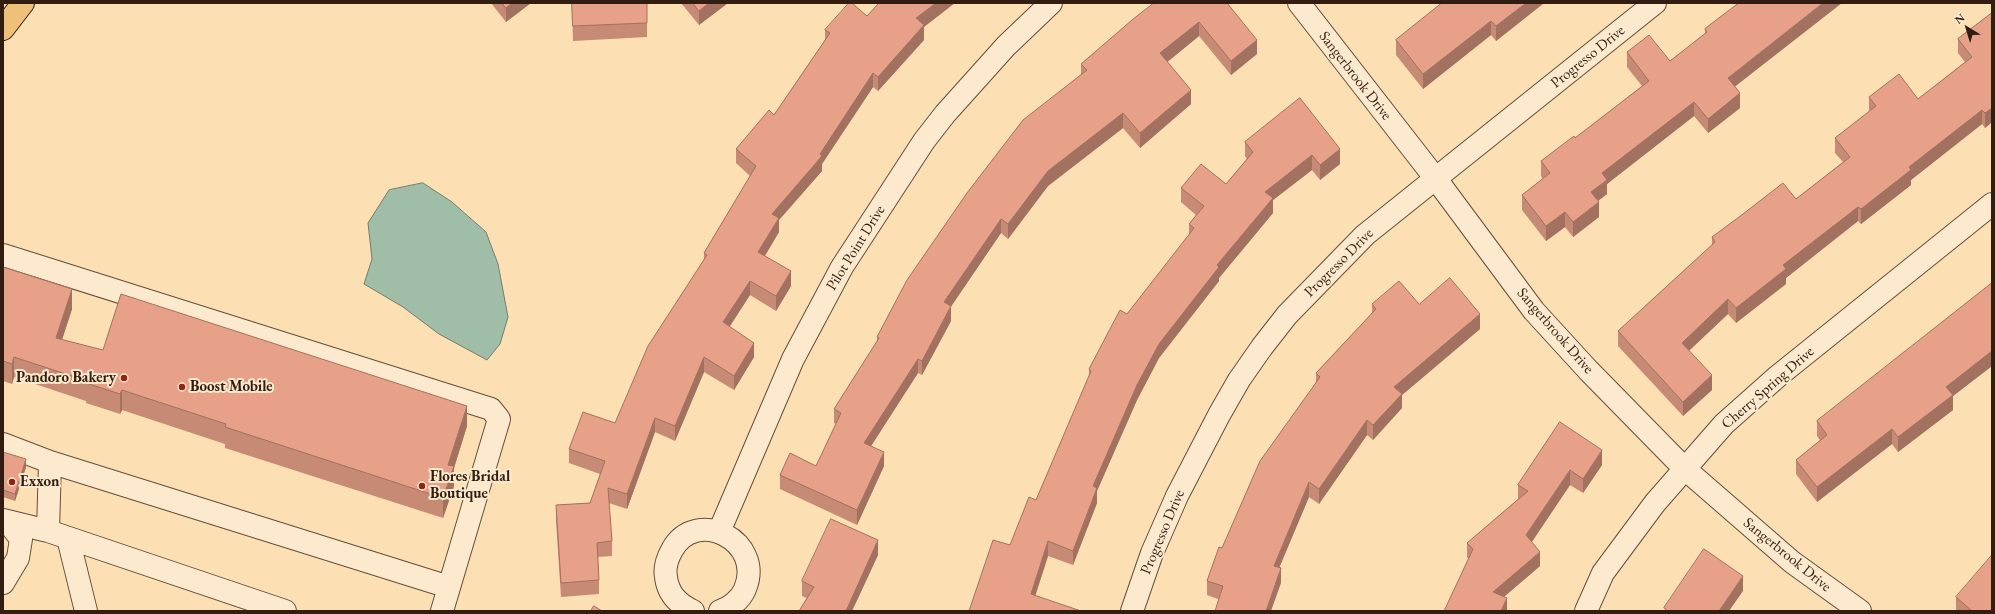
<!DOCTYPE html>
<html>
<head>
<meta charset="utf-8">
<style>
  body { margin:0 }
  #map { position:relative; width:1995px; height:614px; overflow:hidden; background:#fcdfb3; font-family:"EB Garamond",serif }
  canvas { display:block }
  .frame { position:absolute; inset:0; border:4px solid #331d11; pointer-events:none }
  .north { position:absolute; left:1947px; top:8px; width:40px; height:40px; -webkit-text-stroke:3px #fdeace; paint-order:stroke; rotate:322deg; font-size:11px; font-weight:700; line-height:16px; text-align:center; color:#331d11 }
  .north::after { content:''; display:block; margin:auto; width:14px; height:18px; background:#331d11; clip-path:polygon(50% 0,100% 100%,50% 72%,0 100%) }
</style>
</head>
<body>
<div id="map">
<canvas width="1995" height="614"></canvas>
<div class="frame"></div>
<div class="north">N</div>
</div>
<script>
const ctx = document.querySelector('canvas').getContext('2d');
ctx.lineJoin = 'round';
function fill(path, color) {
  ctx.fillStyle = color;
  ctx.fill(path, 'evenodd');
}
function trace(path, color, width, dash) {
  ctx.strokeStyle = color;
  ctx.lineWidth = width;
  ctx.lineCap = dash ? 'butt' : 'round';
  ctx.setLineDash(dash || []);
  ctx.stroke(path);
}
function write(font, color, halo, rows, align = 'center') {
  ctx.font = font + ' "EB Garamond",serif';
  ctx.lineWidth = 4;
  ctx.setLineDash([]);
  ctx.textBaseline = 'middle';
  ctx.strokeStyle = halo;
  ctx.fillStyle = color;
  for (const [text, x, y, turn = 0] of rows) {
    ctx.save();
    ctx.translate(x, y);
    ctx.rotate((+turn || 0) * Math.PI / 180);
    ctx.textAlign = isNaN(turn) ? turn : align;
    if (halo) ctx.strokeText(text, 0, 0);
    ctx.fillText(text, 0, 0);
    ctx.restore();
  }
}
const water = new Path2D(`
  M423 183 452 202 486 232 498 264 508 317 500 344 487 360 439 334 403 307 364 284 372 259 368 223 389 190Z`);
fill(water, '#a0bda8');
trace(water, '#747d6c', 1);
const minor = new Path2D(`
  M1299 3 1436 179 1534 311 1588 370 1685 469 1792 562 1860 611
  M3 255 491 409 499 419 442 611
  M3 444 50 462 48 531
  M50 462 449 587
  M3 520 48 531 285 611
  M719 532 793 359 842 267 924 141 945 114 1006 46 1051 3
  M68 538 86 611
  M3 583 18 558 21 539 7 521
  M693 611C678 604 668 594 666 577 664 567 667 559 672 550 696 506 765 541 745 589 741 599 730 608 720 611
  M1132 611 1152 553 1177 496 1219 415 1239 380 1262 347 1287 315 1365 235 1655 3
  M1586 611 1603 573 1655 503 1724 424 1778 376 1992 204`);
const major = new Path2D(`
  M3 29 23 3`);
trace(minor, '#654e3a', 24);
trace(major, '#331d11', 24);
trace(minor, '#fdeace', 22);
trace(major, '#eec07a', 22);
fill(new Path2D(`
  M491 3H531L506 22Z
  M572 3H647V37L573 41Z
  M681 3H728L699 25Z
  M1227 3 1257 54 1231 75 1199 36 1167 62 1191 104 1140 148 1123 128 1048 186 1008 239 1001 233 951 306V321L922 375 918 373 871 446 884 466 857 525 780 489V475L816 466 836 424 834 423V409L877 342V337L1081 75V64Z
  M1442 3H1544L1496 41 1491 35 1423 89 1396 55V40Z
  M1739 3 1735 87 1740 108 1708 133 1694 116 1607 184V194L1598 201 1599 217 1573 237 1565 227 1546 241 1522 210V195L1543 179 1541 176V161L1575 138 1642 86 1627 67V52L1670 61 1705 34V29Z
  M1992 13V122L1985 128 1982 124 1911 180V185L1861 224 1858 221 1786 278V284L1736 323 1728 314 1689 351 1712 390 1683 416 1618 346V331L1712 245V237L1796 199 1843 162 1835 153V138L1869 112V97L1918 99 1965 62 1958 53V39Z
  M867 16 924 27V40L878 91 873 87 822 164V171L779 220V232L765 256 791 286 776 311 750 295 729 327 754 357 734 390 704 372 675 441 655 432 627 509 609 503 612 541V556L598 557 599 580V594L561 597 556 520V505L590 503 600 474 569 463V449L615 423 704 260V253L750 176 736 163V149L774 115 825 40V30Z
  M1300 98 1340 164 1320 180 1312 170 1273 200V213L1219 278V281L1159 358 1137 400 1097 491V503L1073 565 1048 556 1035 596 969 611 1010 545 1036 500 1089 377V369L1127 314 1189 236V224L1196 215 1181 202V188L1226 184 1247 159 1245 156V142Z
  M3 267 72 309 62 340 103 350 467 426 454 468V486L443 518 225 448V444L122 410 120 414 86 403V401L14 377 12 384 3 381Z
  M1992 283V366L1953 396V410L1898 452 1892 444 1817 502 1796 474V460L1820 440 1817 436V421Z
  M1372 304H1419L1480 329 1402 395V408L1373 440 1367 435 1319 504 1309 497 1279 568 1281 583 1218 599 1207 595V581L1316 382V373L1372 313Z
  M1560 422 1602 465 1583 493 1570 485 1532 542 1540 566 1504 597 1507 611 1467 557V543L1518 499V485Z
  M3 452 26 467 15 501 3 497Z
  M878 555 852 611H799L807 598 802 596V581Z
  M1956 597 1992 611H1956Z`), '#c78a75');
fill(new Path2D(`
  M512 3H531L506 22V8Z
  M709 3H728L699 25V11Z
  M936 3H955L924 27V40L878 91V77L916 18Z
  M1526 3H1544L1496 41V26Z
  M1823 3H1842L1728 92V78Z
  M1491 21V35L1423 89V74Z
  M1199 22V36L1160 68V53Z
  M1257 40V54L1231 75V61Z
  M873 73V87L822 164V171L779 220V232L758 267V252L772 214 820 154Z
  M1191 90V104L1140 148V133Z
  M1740 93V108L1708 133V119Z
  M1694 102V116L1607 184V194L1591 206V192L1602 173Z
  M1992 108V122L1985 128V113Z
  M1982 110V124L1911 180V185L1861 224V209L1909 167Z
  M1123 113V128L1048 186 1008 239V224L1048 171Z
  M1340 149V164L1320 180V165Z
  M1312 155V170L1273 200V213L1219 278V281L1159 358 1137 400 1097 491V503L1073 565V551L1093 486 1137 385 1159 344 1217 265 1265 192Z
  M1599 202V217L1573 237V222Z
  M1858 207V221L1786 278V284L1736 323V308L1783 265Z
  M1565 212V227L1546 241V226Z
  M1001 219V233L944 317V302Z
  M791 271V286L776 311V296Z
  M750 281V295L723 337V322Z
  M72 289V309L56 358V338Z
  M1728 299V314L1682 357V343Z
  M951 306V321L922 375V361Z
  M1480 314V329L1402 395V408L1373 440V425L1394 387Z
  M754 343V357L734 390V376Z
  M1992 351V366L1953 396V410L1898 452V437L1946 387Z
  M14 357V377L12 384V364Z
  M704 357V372L675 441V426Z
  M918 359V373L864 457V443Z
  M1712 375V390L1683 416V402Z
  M122 390V410L120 414V394Z
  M467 406V426L454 468V486L443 518V498L448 465Z
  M655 418V432L627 509V494Z
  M1367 420V435L1319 504V489Z
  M1892 429V444L1817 502V487Z
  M1602 450V465L1583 493V479Z
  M884 452V466L857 525V510Z
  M26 459V467L15 501V494Z
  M1570 470V485L1526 550V535Z
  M1309 482V497L1274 580V566Z
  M878 540V555L852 611H846Z
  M1048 541V556L1031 609V594Z
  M1540 552V566L1493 606V592Z
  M1281 568V583L1271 611H1266Z
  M1743 576V591L1729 611H1719Z
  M1507 598V611H1501Z`), '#a2715f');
const building = new Path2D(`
  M502 3H512L506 8Z
  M572 3H647V23L573 26Z
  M693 3H709L699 11Z
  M849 3H852L867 16 879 3H936L916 18 924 25 878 77 873 73 820 154 822 156 772 214 779 218 758 252 791 271 776 296 750 281 723 322 754 343 734 376 704 357 675 426 655 418 627 494 608 488 612 541 597 543 599 580 561 583 556 505 590 503 605 461 569 449 583 412 615 423 648 346 707 255 704 253 756 166 736 149 769 110 774 115 830 33 825 30Z
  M1154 3H1227L1257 40 1231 61 1199 22 1160 53 1191 90 1140 133 1123 113 1048 171 1008 224 1001 219 944 302 951 306 922 361 918 359 864 443 884 452 857 510 780 475 790 453 816 466 841 413 834 409 879 338 877 337 907 280 967 193 1023 120 1087 70 1081 64 1132 20Z
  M1442 3H1526L1496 26 1491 21 1423 74 1396 40Z
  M1739 3H1823L1728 78 1740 93 1708 119 1694 102 1602 173 1607 180 1591 192 1599 202 1573 222 1565 212 1546 226 1522 195 1550 173 1541 161 1574 136 1575 138 1649 81 1627 52 1649 35 1670 61 1707 32 1705 29Z
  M1992 13V108L1985 113 1982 110 1909 167 1911 170 1861 209 1858 207 1783 265 1786 269 1736 308 1728 299 1682 343 1712 375 1683 402 1618 331 1715 242 1712 237 1743 214 1783 183 1796 199 1850 157 1835 138 1876 106 1869 97 1899 74 1918 99 1972 57 1958 39Z
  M1300 98 1340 149 1320 165 1312 155 1265 192 1273 198 1217 265 1219 267 1159 344 1137 385 1093 486 1097 488 1073 551 1048 541 1031 594 1081 611H969L993 540 1010 545 1029 497 1036 500 1091 371 1089 369 1120 310 1127 314 1194 228 1189 224 1204 206 1181 188 1201 164 1226 184 1253 152 1245 142Z
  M3 267 72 289 56 338 103 350 121 294 467 406 448 465 454 466 443 498 225 427 226 424 122 390 120 394 86 383 87 381 14 357 12 364 3 361Z
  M1450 278 1480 314 1394 387 1402 394 1373 425 1367 420 1319 489 1309 482 1274 566 1281 568 1266 611H1215L1223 586 1207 581 1219 547 1222 548 1260 461 1320 377 1316 373 1376 309 1372 304 1399 281 1419 304Z
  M1992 283V351L1946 387 1953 395 1898 437 1892 429 1817 487 1796 460 1827 435 1817 421Z
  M1560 422 1602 450 1583 479 1570 470 1526 535 1540 552 1493 592 1507 598 1501 611H1444L1473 549 1467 543 1528 491 1518 485Z
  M3 452 26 459 15 494 3 490Z
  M831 519 878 540 846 611H799L814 587 802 581Z
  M1704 549 1743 576 1719 611H1665L1666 609 1664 608Z
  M1992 555V611H1972L1956 597Z
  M594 606 602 611H591Z`);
fill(building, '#e7a188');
trace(building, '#a2715f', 1);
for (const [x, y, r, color] of [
  [124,378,4,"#8f2418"],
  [182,387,4,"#8f2418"],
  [12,482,4,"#8f2418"],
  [422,486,4,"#8f2418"]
]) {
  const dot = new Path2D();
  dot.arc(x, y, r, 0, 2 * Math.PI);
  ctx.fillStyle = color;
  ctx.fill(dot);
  trace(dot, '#fdeace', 1.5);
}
write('15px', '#331d11', '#fdeace', [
  ["Progresso Drive",1588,57,-39],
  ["Sangerbrook Drive",1355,76,52],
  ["Pilot Point Drive",856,248,-58],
  ["Progresso Drive",1339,263,-45],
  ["Sangerbrook Drive",1555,331,49],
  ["Cherry Spring Drive",1768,388,-41],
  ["Progresso Drive",1163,532,-67],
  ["Sangerbrook Drive",1787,555,39]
]);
write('bold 15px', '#331d11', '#fdeace', [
  ["Pandoro Bakery",116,378,"right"],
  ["Boost Mobile",190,387],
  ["Flores Bridal",430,477],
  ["Boutique",430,494],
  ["Exxon",20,482]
], 'left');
</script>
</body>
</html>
